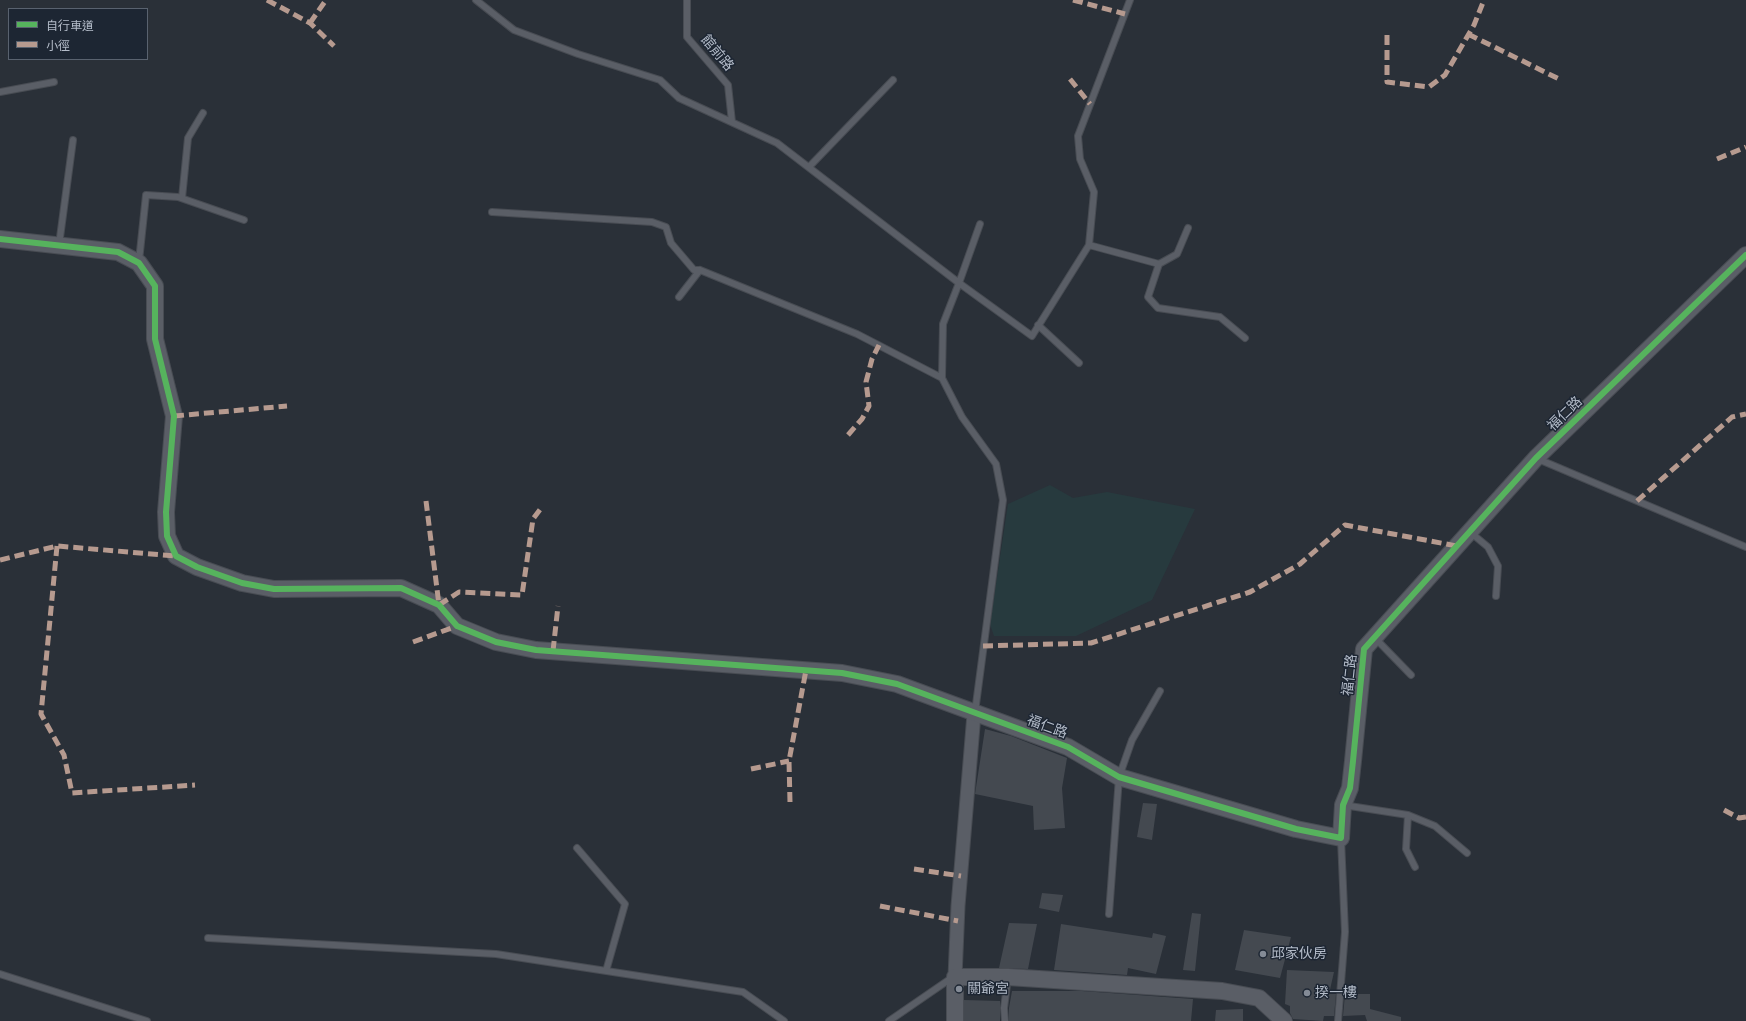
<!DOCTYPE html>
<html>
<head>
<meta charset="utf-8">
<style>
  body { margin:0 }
  #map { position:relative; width:1746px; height:1021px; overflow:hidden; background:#2a3038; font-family:Rubik,"Noto Sans TC",sans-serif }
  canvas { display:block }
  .legend { position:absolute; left:8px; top:8px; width:140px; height:52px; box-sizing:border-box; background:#1d2633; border:1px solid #59626f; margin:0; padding:5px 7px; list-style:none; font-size:12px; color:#b4bcc9 }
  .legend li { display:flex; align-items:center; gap:8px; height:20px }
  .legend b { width:20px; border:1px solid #59626f }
</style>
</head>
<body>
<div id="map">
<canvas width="1746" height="1021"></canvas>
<ul class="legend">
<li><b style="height:5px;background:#56b35d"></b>自行車道</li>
<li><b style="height:5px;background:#b69a8f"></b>小徑</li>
</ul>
</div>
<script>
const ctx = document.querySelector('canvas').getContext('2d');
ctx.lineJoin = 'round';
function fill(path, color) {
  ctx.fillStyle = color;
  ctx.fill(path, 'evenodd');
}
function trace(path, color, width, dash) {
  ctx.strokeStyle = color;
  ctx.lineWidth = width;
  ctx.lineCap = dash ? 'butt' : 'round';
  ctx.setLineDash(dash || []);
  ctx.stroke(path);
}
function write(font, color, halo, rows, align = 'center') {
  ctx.font = font + ' Rubik,"Noto Sans TC",sans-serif';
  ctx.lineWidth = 3;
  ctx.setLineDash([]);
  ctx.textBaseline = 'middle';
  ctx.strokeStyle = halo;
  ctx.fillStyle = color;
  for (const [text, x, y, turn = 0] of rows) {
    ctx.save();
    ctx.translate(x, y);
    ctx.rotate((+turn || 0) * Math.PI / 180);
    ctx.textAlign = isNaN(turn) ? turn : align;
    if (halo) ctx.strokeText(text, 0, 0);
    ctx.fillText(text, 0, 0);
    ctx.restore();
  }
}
fill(new Path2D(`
  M1050 485 1073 498 1107 492 1195 509 1152 600 1076 636H994L990 624 1008 504Z`), '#273a3e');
fill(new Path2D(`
  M985 729 1011 736 1067 758 1062 788 1065 828 1034 830 1033 806 975 794Z
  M1143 803 1157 804 1152 840 1137 837Z
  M1042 893 1063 895 1059 912 1039 908Z
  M1192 913 1201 914 1195 971 1183 970Z
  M1009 923 1037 924 1028 969 999 968Z
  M1061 924 1152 938 1153 933 1166 936 1156 974 1128 968 1127 975 1054 970Z
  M1244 930 1291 937 1280 978 1235 970Z
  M1287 970 1334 972 1329 994H1336L1334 1016H1324L1323 1021 1293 1019 1290 1013V1006L1285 1004Z
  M1012 991H1082L1193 999 1191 1021H1009V1008Z
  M1345 994H1370V1009L1401 1017V1021H1367L1365 1015 1343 1016Z
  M964 1000 1000 1001V1021H964Z
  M1243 1009V1021H1215L1216 1010Z`), '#444950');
const service = new Path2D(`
  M476 0 514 30 578 54 660 80 679 98 777 143 959 283 980 224
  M687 0V37L728 85 732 122
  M0 92 54 82
  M809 167 893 80
  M182 198 188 138 203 113
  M492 212 652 222 666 227 671 243 694 270H700L857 334 942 378
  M59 245 73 140
  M1089 245 1159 264 1148 297 1158 308 1220 317 1245 338
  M139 261 146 195 178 197 244 220
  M1159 264 1177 254 1188 228
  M679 297 700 270
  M1038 325 1079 363
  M1538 459 1746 547
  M1470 532 1488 547 1498 566 1496 596
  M1375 638 1411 675
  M975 712 1003 500 996 464 962 417 942 378 943 324 959 283 1032 336 1089 245 1094 192 1080 159 1078 136 1130 0
  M1343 805 1408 815 1435 826 1467 853
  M1408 815 1406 849 1415 867
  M577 848 625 904 606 971
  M1109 914 1119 777 1132 740 1160 691
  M208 938 496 954 743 992 784 1021
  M0 974 147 1021
  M889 1021 953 977
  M1005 1021 1004 1008 1008 977
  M1338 1021 1345 932 1341 839`);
const minor = new Path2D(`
  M955 977 958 906 974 714`);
const tertiary = new Path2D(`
  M0 239 118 252 139 263 155 286V339L174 416 166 512 167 536 176 556 197 567 242 583 274 589 401 588 439 605 457 626 496 642 536 650 842 673 897 684 1068 747 1119 777 1296 829 1341 838 1343 805 1350 788 1353 761 1364 649 1536 458 1746 255
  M955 1021V977H1008L1222 991 1259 998 1284 1021`);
trace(service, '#484c53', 8);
trace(minor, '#484c53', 15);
trace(tertiary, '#484c53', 18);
trace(service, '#5a5e66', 6);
trace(minor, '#5a5e66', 13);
trace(tertiary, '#5a5e66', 16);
trace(new Path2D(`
  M267 0 310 23 334 46
  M1073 0 1125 14
  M310 23 326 0
  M1468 34 1559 79
  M1387 35V82L1429 87 1445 75 1474 25 1484 0
  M1070 79 1090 104
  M1717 159 1746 147
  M174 416 287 406
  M848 435 862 419 869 406 866 382 872 359 879 345
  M426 501 439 605 459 592 522 595 533 519 542 507
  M1637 501 1732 417 1746 414
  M57 546 41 714 64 755 72 793 195 785
  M0 560 57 546 176 556
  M413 642 457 626
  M983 646 1091 643 1250 592 1300 564 1345 525 1457 546
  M553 651 558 606
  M751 769 789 761
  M790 802 789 761 806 670
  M1724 810 1739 818 1746 817
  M914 869 961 876
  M880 906 958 921`), '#b69a8f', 5, [10, 5]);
trace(new Path2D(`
  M0 239 118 252 139 263 155 286V339L174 416 166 512 167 536 176 556 197 567 242 583 274 589 401 588 439 605 457 626 496 642 536 650 842 673 897 684 1068 747 1119 777 1296 829 1341 838 1343 805 1350 788 1353 761 1364 649 1536 458 1746 255`), '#56b35d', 6);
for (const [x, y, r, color] of [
  [1263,954,4,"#848b96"],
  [959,989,4,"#848b96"],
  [1307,993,4,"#848b96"]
]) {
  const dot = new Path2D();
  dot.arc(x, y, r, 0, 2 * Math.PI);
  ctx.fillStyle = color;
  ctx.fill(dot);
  trace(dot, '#1d2633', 1.5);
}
write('14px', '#b4bcc9', '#1d2633', [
  ["館前路",717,53,50],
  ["福仁路",1565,414,-44],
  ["福仁路",1350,675,-84],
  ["福仁路",1047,727,20]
]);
write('14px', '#b4bcc9', '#1d2633', [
  ["邱家伙房",1271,954],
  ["關爺宮",967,989],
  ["揆一樓",1315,993]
], 'left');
</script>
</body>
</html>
